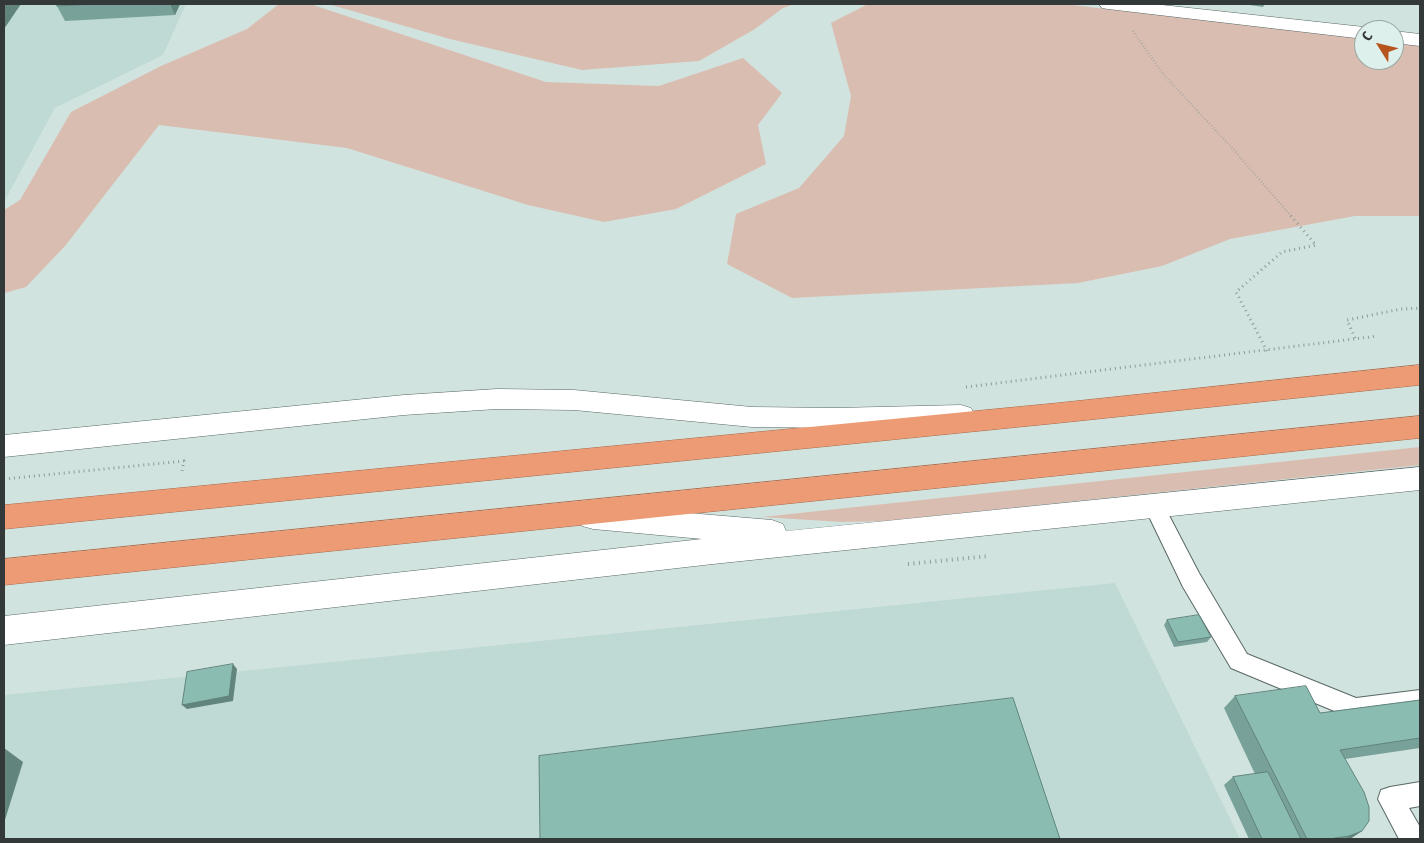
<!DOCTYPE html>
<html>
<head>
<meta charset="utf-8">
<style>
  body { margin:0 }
  #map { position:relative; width:1424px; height:843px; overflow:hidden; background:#d1e3df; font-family:"Fira Sans Condensed",sans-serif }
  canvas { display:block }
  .frame { position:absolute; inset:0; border:5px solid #323938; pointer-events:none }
  .north { position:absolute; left:1354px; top:20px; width:50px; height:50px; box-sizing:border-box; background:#def0ec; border:1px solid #99a7a4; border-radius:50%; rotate:306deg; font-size:14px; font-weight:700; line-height:20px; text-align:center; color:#323938 }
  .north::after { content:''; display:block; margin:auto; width:18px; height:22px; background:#b7541e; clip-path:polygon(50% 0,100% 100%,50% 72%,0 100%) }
</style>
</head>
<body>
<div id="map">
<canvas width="1424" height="843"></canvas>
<div class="frame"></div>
<div class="north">С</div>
</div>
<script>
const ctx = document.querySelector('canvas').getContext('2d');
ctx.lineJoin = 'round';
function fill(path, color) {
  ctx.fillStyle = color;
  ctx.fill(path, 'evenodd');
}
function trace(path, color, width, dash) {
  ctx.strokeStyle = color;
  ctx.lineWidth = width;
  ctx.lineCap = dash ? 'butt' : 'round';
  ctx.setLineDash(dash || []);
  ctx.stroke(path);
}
fill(new Path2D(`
  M4 4H186L163 55 55 108 4 202Z
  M1115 583 1240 839H4V695Z`), '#bfdad4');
fill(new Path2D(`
  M279 4H310L546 82 659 86 743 58 782 93 758 125 766 164 676 209 604 222 528 205 347 148 159 125 65 246 26 287 4 293V210L20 200 71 112 161 66 247 29Z
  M328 4H794L783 8 755 29 699 61 582 70 450 39Z
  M868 4H1063L1364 38V60H1394V42L1420 45V216H1355L1230 239 1162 266 1078 283 792 298 727 264 736 214 799 188 844 136 851 96 831 23Z
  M1420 447V465L886 521 842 522 762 517Z`), '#dabdb1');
const service = new Path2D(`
  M1154 498 1161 500 1199 573 1247 654 1356 698 1420 690V712L1356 720 1231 668 1183 587 1144 506 1147 500Z
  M1420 782V806L1409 808 1420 827V839H1399L1378 799 1381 790 1390 787Z`);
const minor = new Path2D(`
  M1099 4H1153L1364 27 1371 30H1364V39L1108 9 1102 8Z
  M1394 31 1420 34V46L1394 43Z`);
const tertiary = new Path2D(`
  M497 389 574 390 752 407 836 408 961 405 971 408 975 415 971 422 961 425 836 428 752 427 574 410 497 409 404 415 4 457V435L404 395Z
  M1420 467V490L713 564 4 645V616L702 539 593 529 582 526 578 517 582 508 593 505 772 520 783 524 786 531Z`);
const trunk = new Path2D(`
  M1420 365V385L1058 423 4 529V505L1058 403Z
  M1420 416V438L4 585V559Z`);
trace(service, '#586865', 2);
trace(minor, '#586865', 1);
trace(tertiary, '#586865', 1);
trace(trunk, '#a86849', 1);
trace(new Path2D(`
  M1133 31 1163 74 1234 150 1291 216`), '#8e9b99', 2.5, [0.5, 2.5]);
trace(new Path2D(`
  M1355 338 1347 320 1401 309 1420 308
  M1267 351 1236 292 1282 252 1316 245 1290 215
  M966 387 1378 336
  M4 479 184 461 182 471`), '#8e9b99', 3, [1, 4]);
trace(new Path2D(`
  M908 564 989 556`), '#8e9b99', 4, [1, 4.5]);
fill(service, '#fff');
fill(minor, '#fff');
fill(tertiary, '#fff');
fill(trunk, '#ec9b74');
fill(new Path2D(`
  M58 4H180L175 15 65 21 57 6Z
  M1243 4H1265L1263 7Z
  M1167 620 1211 637 1207 642 1174 647 1164 625Z
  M1235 696 1320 713 1420 700V748L1345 759 1362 831 1350 839H1249L1224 785 1233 777 1255 774 1224 708Z`), '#78a299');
fill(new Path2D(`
  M4 4H21L4 29Z
  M170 4H180L175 15Z
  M233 664 237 669 233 701 187 709 182 705Z
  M4 748 23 762 4 823Z
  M1362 831 1350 839H1345L1349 836Z`), '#61847d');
const building = new Path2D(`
  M58 4H94L57 6Z
  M1199 615 1211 637 1178 642 1167 620Z
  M233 664 229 696 182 705 187 672Z
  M1306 686 1320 713 1420 700V738L1340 750 1364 792 1369 807V821L1362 831 1349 836 1329 839H1307L1235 696Z
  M1013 698 1060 839H540L539 756Z
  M1268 772 1301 839H1262L1233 777Z`);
fill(building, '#8bbcb2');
trace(building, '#61847d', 1);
</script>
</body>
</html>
